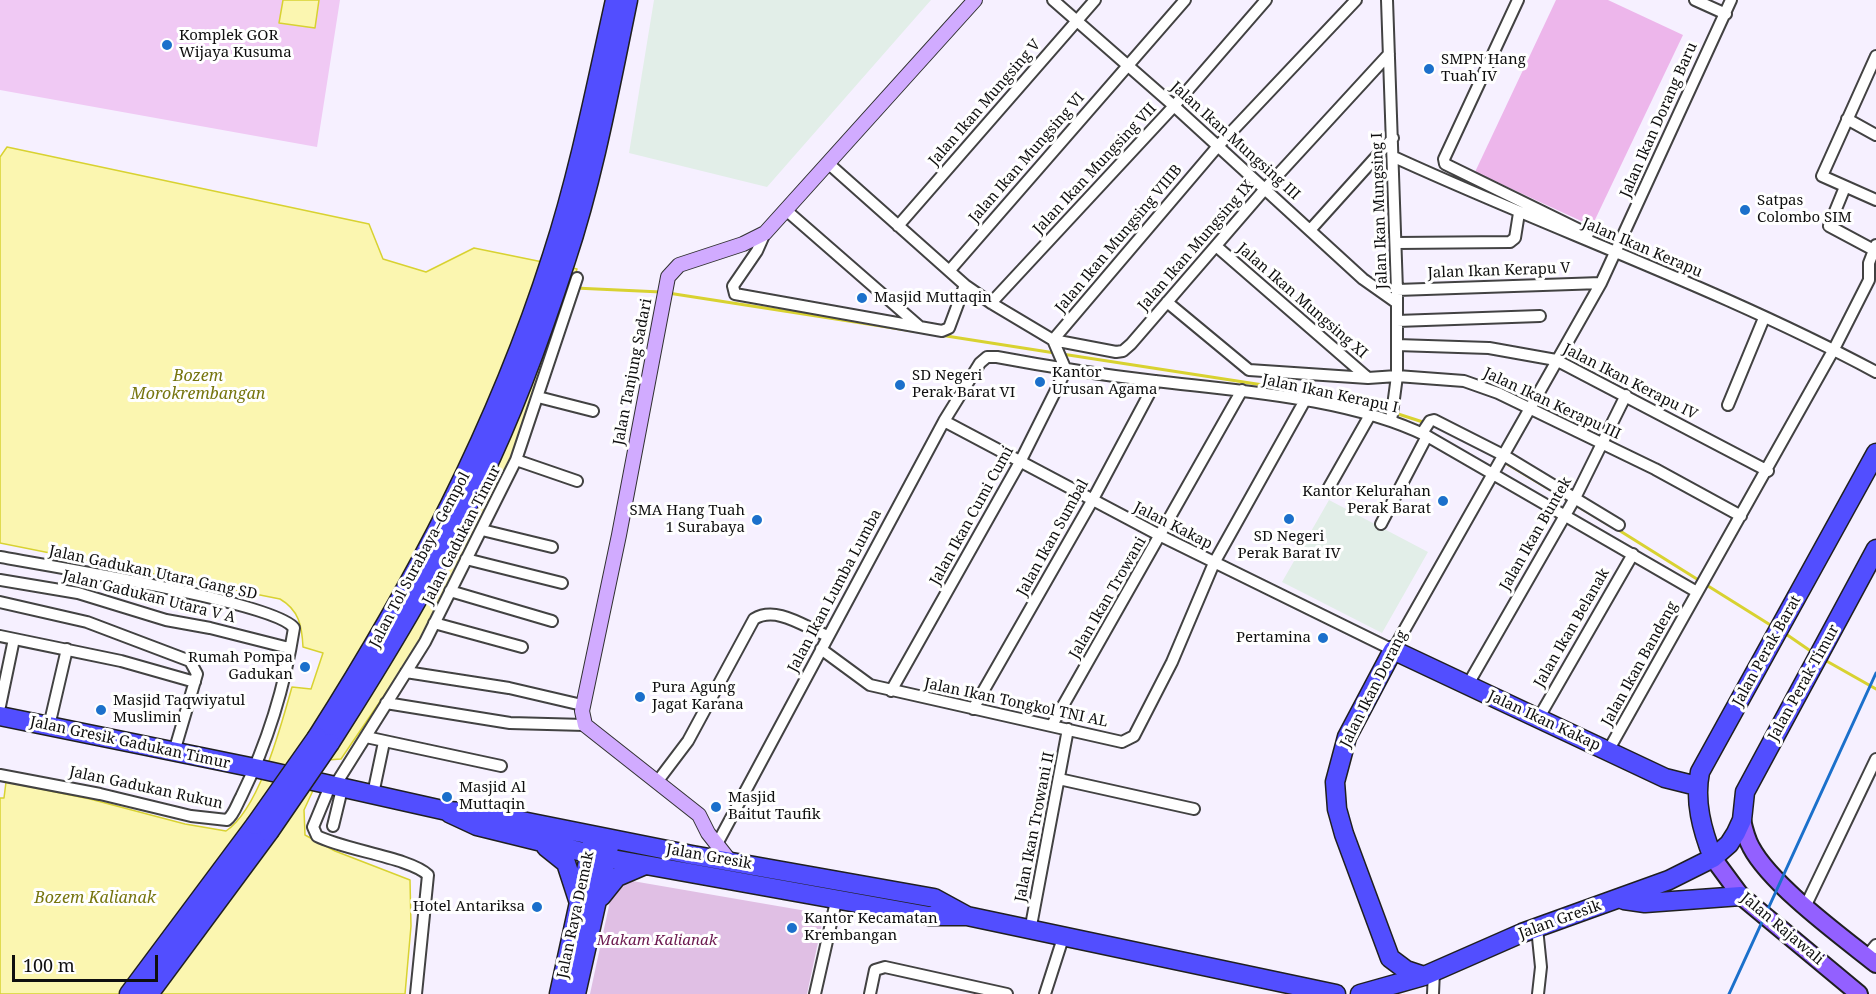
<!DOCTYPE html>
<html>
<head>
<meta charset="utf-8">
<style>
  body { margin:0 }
  #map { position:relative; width:1876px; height:994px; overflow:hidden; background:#f6f0ff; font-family:"Noto Serif",serif }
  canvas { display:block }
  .scale { position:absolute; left:12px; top:955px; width:146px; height:27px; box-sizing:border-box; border:3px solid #0f0f0f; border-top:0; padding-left:8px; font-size:18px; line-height:21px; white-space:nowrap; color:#0f0f0f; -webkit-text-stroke:4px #fff; paint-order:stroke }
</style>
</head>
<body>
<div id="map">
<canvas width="1876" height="994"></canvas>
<div class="scale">100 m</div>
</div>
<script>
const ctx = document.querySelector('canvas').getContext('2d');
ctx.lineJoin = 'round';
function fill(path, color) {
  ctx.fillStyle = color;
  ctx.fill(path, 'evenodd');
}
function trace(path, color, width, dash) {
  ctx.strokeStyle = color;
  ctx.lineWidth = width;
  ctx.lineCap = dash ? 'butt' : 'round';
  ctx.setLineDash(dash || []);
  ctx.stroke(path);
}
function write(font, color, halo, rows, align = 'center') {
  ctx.font = font + ' "Noto Serif",serif';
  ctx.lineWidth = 6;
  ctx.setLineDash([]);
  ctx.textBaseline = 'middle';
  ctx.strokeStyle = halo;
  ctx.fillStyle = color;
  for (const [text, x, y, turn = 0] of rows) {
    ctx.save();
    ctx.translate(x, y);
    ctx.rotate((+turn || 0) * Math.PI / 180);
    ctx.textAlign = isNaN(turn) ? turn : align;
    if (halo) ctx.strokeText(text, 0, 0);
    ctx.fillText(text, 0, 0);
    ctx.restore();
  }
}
fill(new Path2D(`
  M654 0H931L767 187 629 153Z
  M1329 500 1428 552 1382 633 1282 582Z`), '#e2eee8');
fill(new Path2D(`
  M1556 0H1608L1683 35 1592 226 1475 172Z`), '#edb6eb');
fill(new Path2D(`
  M615 878 824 914 807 994H590Z`), '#e0bfe4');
fill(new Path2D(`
  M0 0H340L317 147 0 90Z`), '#f0c9f4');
const water = new Path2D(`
  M283 0H319L315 28 279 23Z
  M7 147 369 224 383 259 426 272 474 248 577 269 516 456 413 653 341 759 327 760 304 810 305 835 335 851 410 880 411 926 405 994H0V798H4L6 782 90 799 185 824 226 831C260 808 281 725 292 687L311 689 323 653 303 647C302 626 299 610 280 599L0 543V157Z`);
fill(water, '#fbf6b0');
trace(water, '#d8d231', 1.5);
trace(new Path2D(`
  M575 288 661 292
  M668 293 913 331
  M940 335 1055 353
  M1062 354 1289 389 1389 411
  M1395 413 1426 423
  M1504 462 1609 525
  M1617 529 1772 626
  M1783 632 1812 652
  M1823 659 1876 689`), '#d8d231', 3);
const street = new Path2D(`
  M1053 0 1174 106 1363 279 1397 303
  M1387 0 1397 290V376L1391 421
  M1518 0 1444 159 1445 164 1588 234
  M1695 0 1726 14
  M1876 56 1822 176 1876 200
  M1847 119 1876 135
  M1394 157C1553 230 1721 289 1876 372
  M829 164 965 285 991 303 1053 340 1116 352 1123 351 1131 344 1264 190 1389 54
  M1845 187 1829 226 1874 250
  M787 211 920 327
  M898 226 1095 0
  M1311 229 1393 138
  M765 233 757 251 733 286 735 294 942 331 949 328 965 285
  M1397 243 1510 242 1515 238 1519 213
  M1216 246 1368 378
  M950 270 1185 0
  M1397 290 1601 283
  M1167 302 1249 370 1368 378 1397 376 1464 381 1498 393 1655 469 1741 516
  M991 303 1174 106 1266 0
  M1397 321 1540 316
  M1397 345 1489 348 1556 360 1768 471
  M538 397 593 411
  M1728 405 1764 318
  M944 421 1161 536 1393 650 1601 283 1731 0
  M1422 433 1430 421 1434 420 1505 456 1619 525
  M516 460 577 481
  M1328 489 1370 415
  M1381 524 1427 436
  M482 530 552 547
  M0 557C44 565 275 602 294 628 285 686 267 744 241 797 237 804 234 815 227 820L191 816 100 794 0 775
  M466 559 562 583
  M0 580 78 593 166 620 210 628 289 648
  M450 591 552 621
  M0 602 87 622 190 661 197 674 174 752
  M434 623 522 647
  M0 636 121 661 195 682
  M821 649 870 685 1122 742 1134 736 1172 662 1214 563 1304 402
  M406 672 509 688 582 705
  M1467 686 1575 498 1626 395
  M891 691 1020 462 1066 370 1053 340 1218 146 1356 0
  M386 703 510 723 585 725
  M0 706 14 639
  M973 709 1092 501 1156 381
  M1538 719 1633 554
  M1052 725 1242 390
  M49 726 67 649
  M366 737 501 766
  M1608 751 1834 349 1869 280V263L1876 245
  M1059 779 1194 809
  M657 782 688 741 754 619C777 605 806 628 828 636
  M330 786 313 827 317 836C344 850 411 858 428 875L416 994
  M334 787 425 642 516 460 577 278
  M373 794 384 742
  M333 826 342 789
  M717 844 944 421 980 363 987 357H997C1050 367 1102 375 1155 381 1239 391 1350 398 1427 436L1697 592
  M1806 905 1876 759
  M1537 928 1541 967 1538 994
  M1030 931 1068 729
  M1867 956 1876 945
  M815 994 837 897
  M870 994 875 970 885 967 1007 994
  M1045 994 1063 938
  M1433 994 1434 971`);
const secondary = new Path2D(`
  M730 861 708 833 699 815 585 725 582 711 619 535 668 277 679 265 743 244 765 233 975 0`);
const primary = new Path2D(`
  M1742 820C1744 829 1746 838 1751 847 1771 885 1841 936 1876 964
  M1713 858 1741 896 1859 994`);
const highway = new Path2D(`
  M0 716 255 768 447 811 482 813 692 855 934 898 967 916
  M317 737C414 585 497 428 552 256 579 173 596 86 615 0
  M330 743C385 657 437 571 481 479 515 410 542 334 566 260 594 176 610 87 628 0
  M449 813 477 826 607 858 929 916H967L1336 994
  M546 847 566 863 578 900
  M1713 858C1702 830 1694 801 1700 772L1876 453
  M601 897 617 877 645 865
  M1624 900 1645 903 1741 896
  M1424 976 1406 970 1390 958 1344 834 1337 809 1335 782 1347 737 1393 650 1665 778 1697 786
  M129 994 255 825
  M149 994 269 832
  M559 994 592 843
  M576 994 609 847
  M1360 994 1424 976 1522 933 1669 880 1713 858 1729 844 1736 833 1742 820 1745 792 1876 549`);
trace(street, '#424242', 14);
trace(secondary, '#313131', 16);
trace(primary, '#202020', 20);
trace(highway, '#202020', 21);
trace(street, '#fff', 10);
trace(secondary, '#d1abff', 14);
trace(primary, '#9360ff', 16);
trace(highway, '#524eff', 18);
trace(new Path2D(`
  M1729 994 1876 673`), '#1b70cb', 3);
const highwayBridge = new Path2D(`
  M255 825 317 737
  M269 832 330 743`);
trace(highwayBridge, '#202020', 21, []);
trace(highwayBridge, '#524eff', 18);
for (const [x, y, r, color] of [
  [167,45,6,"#1b70cb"],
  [1429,69,6,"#1b70cb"],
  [1745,210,6,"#1b70cb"],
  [862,298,6,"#1b70cb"],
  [1040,382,6,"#1b70cb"],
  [900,385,6,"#1b70cb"],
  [1443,501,6,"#1b70cb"],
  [1289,519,6,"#1b70cb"],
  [757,520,6,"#1b70cb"],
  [1323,638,6,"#1b70cb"],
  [305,667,6,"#1b70cb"],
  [640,697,6,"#1b70cb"],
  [101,710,6,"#1b70cb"],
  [447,797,6,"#1b70cb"],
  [716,807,6,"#1b70cb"],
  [537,907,6,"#1b70cb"],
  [792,928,6,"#1b70cb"]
]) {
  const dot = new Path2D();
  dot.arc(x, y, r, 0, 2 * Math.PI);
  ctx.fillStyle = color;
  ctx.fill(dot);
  trace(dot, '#fff', 2);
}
write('15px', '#0f0f0f', '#fff', [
  ["Komplek GOR",179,36],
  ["Wijaya Kusuma",179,53],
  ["SMPN Hang",1441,60],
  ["Tuah IV",1441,77],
  ["Satpas",1757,201],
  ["Colombo SIM",1757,218],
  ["Masjid Muttaqin",874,298],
  ["Kantor",1052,373],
  ["Urusan Agama",1052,390],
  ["SD Negeri",912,376],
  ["Perak Barat VI",912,393],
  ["Kantor Kelurahan",1431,492,"right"],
  ["Perak Barat",1431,509,"right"],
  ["SMA Hang Tuah",745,511,"right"],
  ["1 Surabaya",745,528,"right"],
  ["SD Negeri",1289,537,"center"],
  ["Perak Barat IV",1289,554,"center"],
  ["Pertamina",1311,638,"right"],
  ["Rumah Pompa",293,658,"right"],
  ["Gadukan",293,675,"right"],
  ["Pura Agung",652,688],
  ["Jagat Karana",652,705],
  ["Masjid Taqwiyatul",113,701],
  ["Muslimin",113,718],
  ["Masjid Al",459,788],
  ["Muttaqin",459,805],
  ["Masjid",728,798],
  ["Baitut Taufik",728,815],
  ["Hotel Antariksa",525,907,"right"],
  ["Kantor Kecamatan",804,919],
  ["Krembangan",804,936]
], 'left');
write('15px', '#0f0f0f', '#fff', [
  ["Jalan Ikan Mungsing V",985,103,-49],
  ["Jalan Ikan Dorang Baru",1659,120,-66],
  ["Jalan Ikan Mungsing III",1235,141,42],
  ["Jalan Ikan Mungsing VI",1027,158,-49],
  ["Jalan Ikan Mungsing VII",1095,169,-47],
  ["Jalan Ikan Mungsing I",1380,211,-92],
  ["Jalan Ikan Mungsing VIIIB",1119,239,-50],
  ["Jalan Ikan Mungsing IX",1196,246,-49],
  ["Jalan Ikan Kerapu",1642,248,23],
  ["Jalan Ikan Kerapu V",1499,271,-2],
  ["Jalan Ikan Mungsing XI",1302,301,41],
  ["Jalan Tanjung Sadari",633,372,-79],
  ["Jalan Ikan Kerapu IV",1630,382,27],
  ["Jalan Ikan Kerapu I",1330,394,12],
  ["Jalan Ikan Kerapu III",1552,404,25],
  ["Jalan Ikan Cumi Cumi",972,516,-61],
  ["Jalan Kakap",1173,526,27],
  ["Jalan Ikan Buntek",1536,534,-60],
  ["Jalan Gadukan Timur",462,535,-63],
  ["Jalan Ikan Sumbal",1053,538,-61],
  ["Jalan Tol Surabaya–Gempol",420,560,-62],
  ["Jalan Gadukan Utara Gang SD",153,573,12],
  ["Jalan Ikan Lumba Lumba",835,591,-62],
  ["Jalan Gadukan Utara V A",149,597,14],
  ["Jalan Ikan Trowani",1108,598,-60],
  ["Jalan Ikan Belanak",1572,628,-60],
  ["Jalan Perak Barat",1767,651,-61],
  ["Jalan Ikan Bandeng",1640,664,-61],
  ["Jalan Perak Timur",1804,683,-61],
  ["Jalan Ikan Dorang",1374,689,-63],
  ["Jalan Ikan Tongkol TNI AL",1016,703,12],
  ["Jalan Ikan Kakap",1544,721,25],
  ["Jalan Gresik Gadukan Timur",130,743,12],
  ["Jalan Gadukan Rukun",146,788,12],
  ["Jalan Ikan Trowani II",1035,827,-79],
  ["Jalan Gresik",709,857,10],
  ["Jalan Raya Demak",576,915,-78],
  ["Jalan Gresik",1560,920,-20],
  ["Jalan Rajawali",1782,929,40]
]);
write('italic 15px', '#6c194f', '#fff', [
  ["Makam Kalianak",657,941]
]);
write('italic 16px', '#76750e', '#fff', [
  ["Bozem",198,376],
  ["Morokrembangan",198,394],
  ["Bozem Kalianak",95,898]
]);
</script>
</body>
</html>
